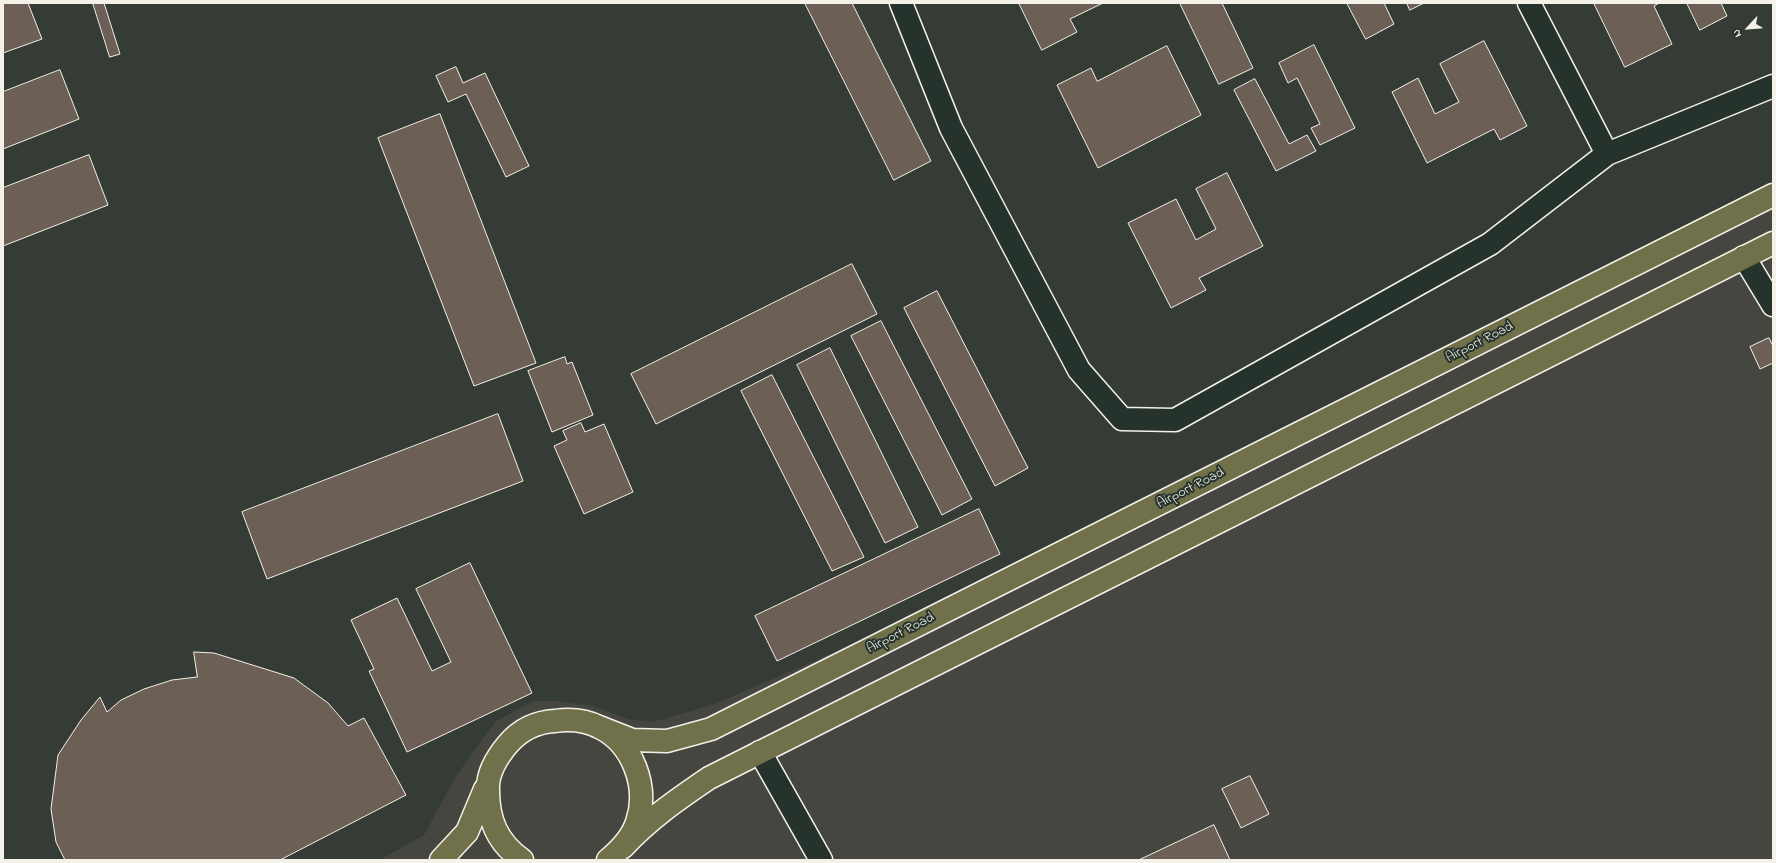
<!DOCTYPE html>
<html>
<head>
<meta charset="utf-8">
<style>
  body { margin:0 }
  #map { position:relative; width:1776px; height:863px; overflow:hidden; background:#343c35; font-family:"Indie Flower",sans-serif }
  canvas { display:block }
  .frame { position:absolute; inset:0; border:4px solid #f4f1e8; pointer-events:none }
  .north { position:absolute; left:1728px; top:8px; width:40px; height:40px; -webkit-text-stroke:3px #26332d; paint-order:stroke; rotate:244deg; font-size:11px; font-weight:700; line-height:16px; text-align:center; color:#f4f1e8 }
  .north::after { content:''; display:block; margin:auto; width:14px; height:18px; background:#f4f1e8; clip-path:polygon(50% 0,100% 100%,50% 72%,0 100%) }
</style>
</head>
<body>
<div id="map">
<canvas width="1776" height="863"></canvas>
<div class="frame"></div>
<div class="north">N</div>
</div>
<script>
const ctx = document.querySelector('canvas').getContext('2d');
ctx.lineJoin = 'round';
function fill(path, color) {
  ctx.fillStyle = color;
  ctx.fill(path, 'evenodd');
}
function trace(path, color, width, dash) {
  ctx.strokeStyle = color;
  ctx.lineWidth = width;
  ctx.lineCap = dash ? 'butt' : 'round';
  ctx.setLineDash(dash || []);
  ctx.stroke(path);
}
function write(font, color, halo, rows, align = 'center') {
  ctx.font = font + ' "Indie Flower",sans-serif';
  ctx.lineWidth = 4;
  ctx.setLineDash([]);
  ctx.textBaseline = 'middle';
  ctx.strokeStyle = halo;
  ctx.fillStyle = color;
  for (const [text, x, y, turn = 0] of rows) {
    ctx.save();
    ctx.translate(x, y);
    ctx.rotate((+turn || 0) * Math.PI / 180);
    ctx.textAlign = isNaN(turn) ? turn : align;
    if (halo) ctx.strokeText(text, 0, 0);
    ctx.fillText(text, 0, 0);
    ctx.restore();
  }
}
fill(new Path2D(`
  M1773 182V860H379L424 835 456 776 496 721 533 701H558L593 706 628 719 653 722 715 704 853 644Z`), '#44463f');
const building = new Path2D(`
  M3 3H28L42 39 3 53Z
  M93 3H104L120 54 110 57Z
  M805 3H852L931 161 894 180Z
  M1019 3H1103L1070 19 1077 32 1042 50Z
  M1180 3H1222L1253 68 1219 84Z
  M1347 3H1384L1394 24 1366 39Z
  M1407 3H1424L1410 10Z
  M1594 3H1659L1654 6 1672 44 1625 67Z
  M1687 3H1721L1727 16 1700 30Z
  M1484 41 1527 126 1500 140 1494 129 1427 163 1392 92 1418 78 1435 114 1459 102 1440 64Z
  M1314 45 1355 128 1320 145 1311 128 1320 124 1297 78 1288 83 1279 63Z
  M1167 46 1201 115 1098 168 1057 85 1091 68 1097 81Z
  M456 67 463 83 485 73 529 166 506 177 466 94 448 102 436 76Z
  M60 70 79 119 3 149V92Z
  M1255 79 1289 144 1307 135 1316 151 1276 171 1234 90Z
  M440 114 536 363 474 386 378 138Z
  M89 155 108 205 3 246V188Z
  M1227 173 1263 246 1199 278 1206 290 1171 308 1128 223 1176 199 1196 240 1216 229 1196 189Z
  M852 264 877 314 656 424 631 374Z
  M937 291 1028 468 995 486 904 308Z
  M881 321 972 499 942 515 851 336Z
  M1769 338 1773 346V363L1760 369 1750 347Z
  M830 348 918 527 885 543 797 365Z
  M565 357 567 364 572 362 593 415 552 432 528 371Z
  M772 375 864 557 832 571 741 391Z
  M498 414 523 481 267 579 242 512Z
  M581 423 585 432 604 424 633 492 584 514 554 446 567 440 563 431Z
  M979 509 1000 554 777 661 755 616Z
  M470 563 532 693 407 752 369 671 374 669 351 620 397 598 432 671 451 662 416 589Z
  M194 652 214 653 294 678 328 703 348 726 364 718 406 795 280 860H65L56 842 51 809 58 755 81 720 100 697 107 712 121 700 144 689 172 680 197 677Z
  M1250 776 1269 814 1241 828 1222 789Z
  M1214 825 1230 860H1139Z`);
fill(building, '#6b5f56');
trace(building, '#f4f1e8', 1);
const minor = new Path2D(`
  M901 3 951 128 1079 370 1122 419 1175 420 1490 244 1607 154 1773 86
  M1529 3 1607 154
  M1744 257 1773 305
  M760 752 821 860`);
const major = new Path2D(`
  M599 727 632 740 667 741 711 729 1773 195
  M623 847C649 819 678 799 709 778L1773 243
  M441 860 467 832 485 789
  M522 860C497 842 488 820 488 790 487 773 497 757 508 744 520 730 536 722 555 721 569 719 585 720 599 727 633 743 649 787 637 822 632 838 620 850 608 860`);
trace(minor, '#f4f1e8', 25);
trace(major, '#f4f1e8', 25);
trace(minor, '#26332d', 22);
trace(major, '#70704a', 22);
write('14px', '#f4f1e8', '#26332d', [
  ["Airport Road",1480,343,-27],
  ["Airport Road",1191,489,-27],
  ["Airport Road",901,634,-27]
]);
</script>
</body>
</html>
